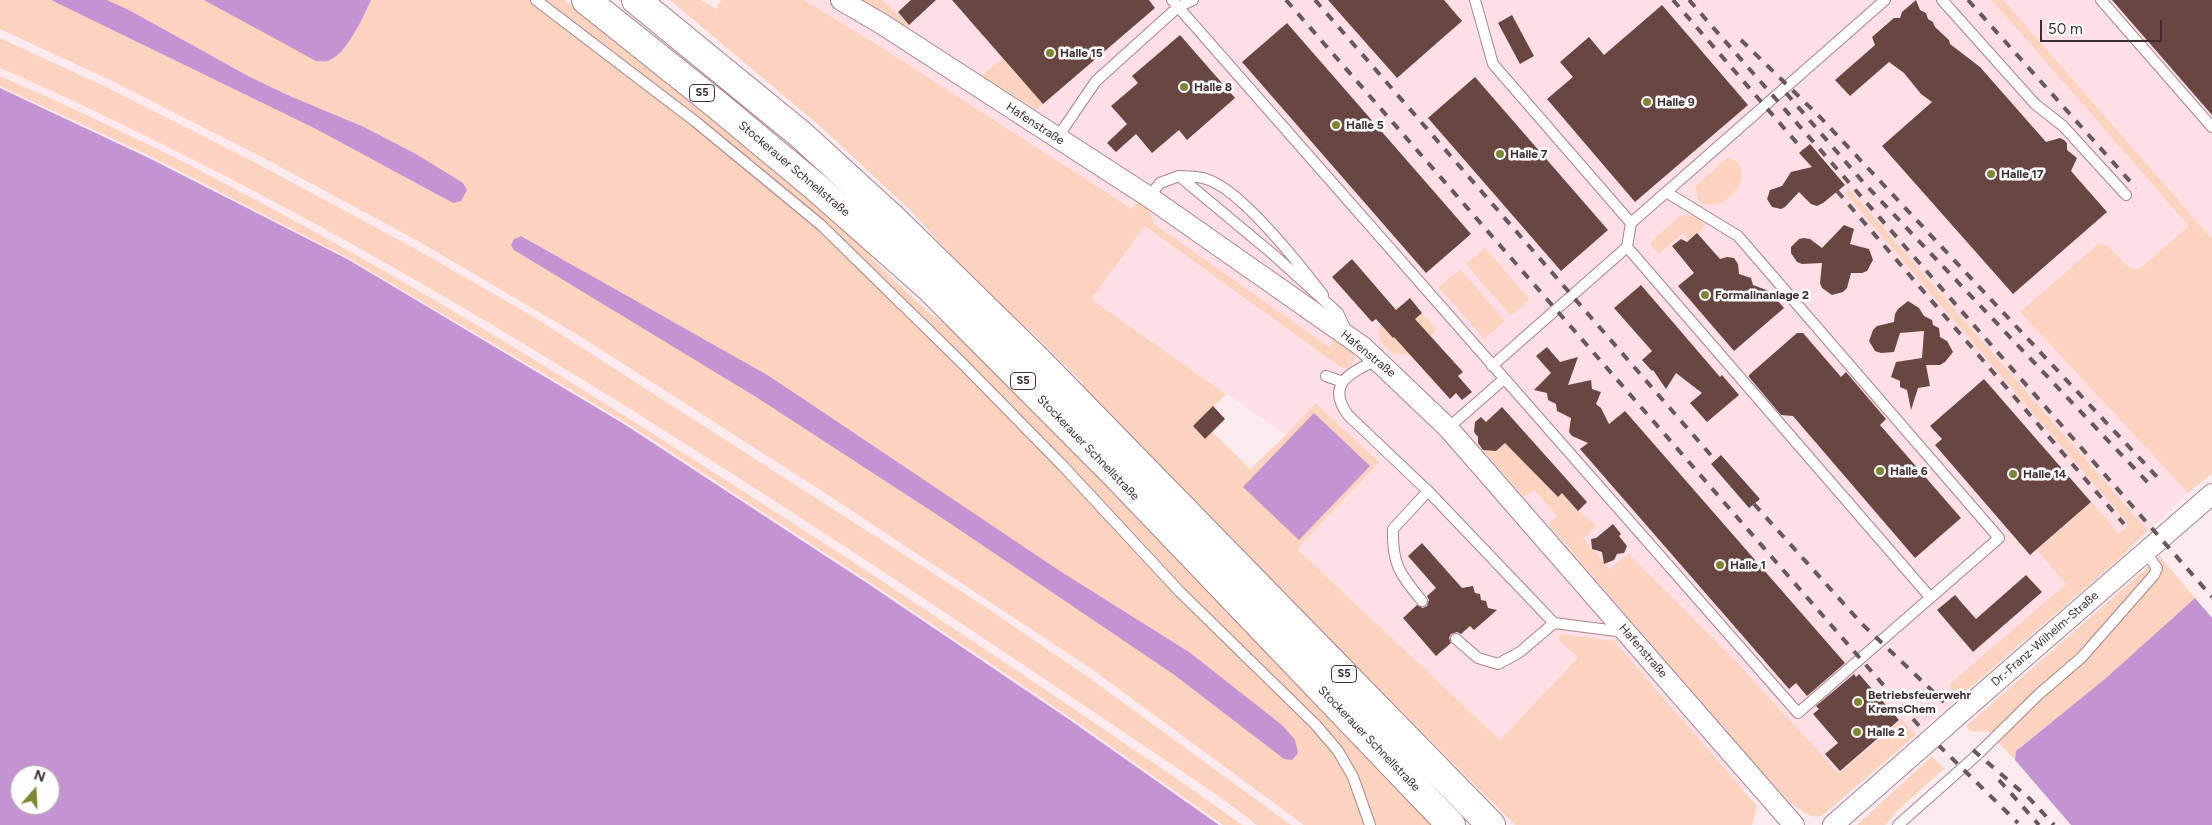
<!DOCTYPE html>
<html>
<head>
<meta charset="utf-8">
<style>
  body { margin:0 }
  #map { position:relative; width:2212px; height:825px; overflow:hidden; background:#fbebee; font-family:Figtree,sans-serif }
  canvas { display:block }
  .north { position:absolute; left:10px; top:765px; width:50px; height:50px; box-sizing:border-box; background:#fdfdfd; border:1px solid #b0aaac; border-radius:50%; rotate:19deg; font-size:14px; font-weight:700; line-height:20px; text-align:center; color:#3d2e32 }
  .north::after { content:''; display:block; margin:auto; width:18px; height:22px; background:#7d8632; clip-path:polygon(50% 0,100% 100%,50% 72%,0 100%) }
  .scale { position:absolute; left:2040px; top:20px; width:122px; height:22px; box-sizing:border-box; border:2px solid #3d2e32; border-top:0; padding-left:6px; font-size:15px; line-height:18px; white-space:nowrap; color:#3d2e32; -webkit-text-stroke:4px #fdfdfd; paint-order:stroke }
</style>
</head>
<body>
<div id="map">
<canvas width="2212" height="825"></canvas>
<div class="north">N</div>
<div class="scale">50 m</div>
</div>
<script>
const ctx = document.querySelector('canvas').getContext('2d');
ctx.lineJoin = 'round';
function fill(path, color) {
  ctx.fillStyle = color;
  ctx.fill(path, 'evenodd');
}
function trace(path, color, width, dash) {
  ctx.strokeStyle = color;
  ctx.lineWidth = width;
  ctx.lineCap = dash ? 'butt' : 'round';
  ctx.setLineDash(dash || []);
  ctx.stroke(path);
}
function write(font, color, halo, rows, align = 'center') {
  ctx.font = font + ' Figtree,sans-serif';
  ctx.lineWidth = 5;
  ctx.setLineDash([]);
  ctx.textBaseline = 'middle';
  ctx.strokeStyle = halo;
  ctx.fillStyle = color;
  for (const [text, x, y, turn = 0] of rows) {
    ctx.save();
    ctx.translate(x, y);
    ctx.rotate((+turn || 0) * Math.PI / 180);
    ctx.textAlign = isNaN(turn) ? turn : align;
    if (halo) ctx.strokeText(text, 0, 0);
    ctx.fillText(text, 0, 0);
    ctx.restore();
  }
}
fill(new Path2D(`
  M804 0H2212V253L2189 226 2139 269 2130 268 2107 245 2020 312 2188 493 2121 557 1819 817 1806 813 1793 804 1763 773 1743 790 1614 641 1559 640 1578 658 1501 741 1297 549 1378 462 1315 403 1286 435 1091 299 1150 218 1138 201 1132 209 873 42Z`), '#fddfe5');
fill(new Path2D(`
  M0 0H51L316 129 453 203 416 154 364 127 290 96 250 77 129 10 107 0H564L709 114 873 252 870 257 926 310 958 334 1021 397 1212 593 1432 825H1304L1093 670 825 493 583 338 418 241 260 156 110 80 0 29ZM522 236 1189 652 1284 759 1173 674 942 518 756 397 511 245 514 239Z
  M670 0H700L716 9 721 0H804L873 42 1132 209 1138 201 1146 205 1154 224 1329 347 1337 337 1355 352C1354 361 1352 368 1342 368L1145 226 1091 299 1226 394 1193 426 1205 439 1212 432 1250 469 1286 435 1315 403 1379 462 1297 549 1500 740 1578 658 1559 640 1560 634 1614 641 1757 806 1752 825H1515L1078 388 1083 383 1029 330 1002 310 910 210 821 127Z
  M858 0H883L909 25 905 29Z
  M1992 0H2003L2212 239V473L2188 493 2020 312 2098 244 2107 245 2130 268 2139 269 2189 226Z
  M0 38 106 87 256 163 414 248 534 317 984 606 1088 677 1291 825H1257L1220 797C1056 686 892 576 725 469 552 358 377 253 194 160 130 128 66 96 0 68Z
  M1002 58 1043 104 1037 110 982 76Z
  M0 76C268 192 518 346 763 504 870 572 975 642 1080 713 1134 750 1189 786 1242 825H1223L1071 718 871 583 625 422 350 259 152 157 0 86Z
  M1727 158C1759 161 1733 218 1699 202L1695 187Z
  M1849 189 2147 530 2121 557 1951 704 1950 684 2066 584 2037 550 2091 502 2119 534 2129 525 1845 193Z
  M1696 215 1705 226 1689 240 1683 233 1658 254 1650 243 1680 216Z
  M1485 248 1529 299 1511 316 1466 264Z
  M1460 269 1505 321 1484 339 1439 287Z
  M1422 313 1437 330 1410 355 1392 353 1379 339 1380 324 1393 338Z
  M1505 443 1557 497 1562 493 1578 511 1597 526 1583 539 1610 569 1628 554 1729 654 1839 774 1902 719 1916 735 1823 815C1805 825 1775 785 1763 773L1548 524 1557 516 1534 489 1524 497 1483 450 1496 451Z
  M2158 554 2195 598 2106 678 2020 747 2015 755V760L1997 741 2114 626 2159 577C2161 569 2156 561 2158 554Z
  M2149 566 2152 568 2150 573 2080 654 2036 691 1993 732 1970 731 1966 726Z
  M1932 756 1944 769 1902 806 1885 825H1857Z`), '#fbd3bf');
fill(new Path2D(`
  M51 0H107L129 10 250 77 290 96 364 127 416 154 463 183 467 190 461 201 453 203 316 129Z
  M204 0H371C363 17 347 54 328 61 325 62 319 61 316 61Z
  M0 88 151 159 349 260 624 424 870 585 1070 720 1219 825H0ZM20 775H50V805H20Z
  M521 236 769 376 1063 573 1189 652 1282 725 1295 740 1298 753 1292 760 1284 759 1173 674 942 518 756 397 514 250 511 245 514 239Z
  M1314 413 1370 466 1299 540 1243 487Z
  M2195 598 2212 618V825H2071L2015 760 2016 751 2106 678Z`), '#c494d2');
fill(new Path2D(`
  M911 0H936L909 25 898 12Z
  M952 0H1149L1155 8 1043 104Z
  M1328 0H1444L1462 21 1397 78Z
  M1916 0 1920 10 1926 13 1928 19 1933 22 1935 27 1949 40 1950 44 1980 67 2046 142 2060 138 2064 140 2067 143V150L2077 158 2071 171 2107 212 2013 294 1882 146 1932 102 1921 94 1904 73 1889 62 1850 96 1835 80 1875 45 1872 37 1894 18H1900L1902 12Z
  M2112 0H2212V115Z
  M1662 5 1748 105 1635 202 1547 99 1573 77 1560 62 1589 37 1604 55Z
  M1512 15 1534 56 1520 64 1498 23Z
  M1287 23 1471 234 1426 273 1242 62Z
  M1180 35 1235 98 1187 140 1179 130 1152 153 1136 134 1116 152 1107 143 1127 124 1111 106 1138 83 1132 76Z
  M1475 77 1608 230 1561 271 1428 118Z
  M1810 144 1845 185 1823 203 1817 206 1811 204 1799 192 1785 207 1781 209 1772 207 1767 199 1770 190 1782 186 1791 172 1812 167 1799 153Z
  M1844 225 1854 229 1850 244 1869 249 1873 260 1867 271 1862 273H1851L1847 288 1843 292 1832 295 1822 288 1820 283 1822 263 1802 264 1797 262 1791 253V247L1799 239 1804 238 1810 239 1822 248Z
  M1697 233 1720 259 1727 257 1734 258 1738 264 1739 274 1751 278 1753 285 1769 291 1784 308 1734 351 1678 286 1694 273 1672 246 1681 239 1687 242Z
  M1352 259 1396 310 1410 298 1422 313 1415 319 1463 372 1458 376 1472 392 1462 400 1456 393 1450 399 1394 337 1393 338 1376 319 1372 322 1332 277Z
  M1641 285 1720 377 1722 375 1739 395 1707 422 1690 403 1702 393 1676 373 1666 389 1653 370 1652 371 1642 360 1652 351 1614 308Z
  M1908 301 1919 308 1924 316 1932 320 1933 325 1939 328 1940 337 1947 341 1953 352 1945 362 1940 365H1926L1930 386 1918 388 1911 410 1907 390 1900 387V381L1891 377 1896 362 1922 358 1924 331 1900 333 1894 352 1881 353 1875 351 1869 341 1873 330 1877 326 1894 322 1895 314 1898 309Z
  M1797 333H1803L1841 377 1846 372 1886 419 1880 425 1961 518 1915 558 1793 416 1781 415 1749 377V375Z
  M1547 347 1560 362 1578 357 1568 385 1591 380 1592 389 1601 392 1596 404 1601 408 1609 424 1625 411 1845 663 1807 696 1796 683 1789 689 1580 449 1588 443 1572 436 1569 432 1571 418 1557 411 1556 404 1548 400 1547 393 1534 390 1551 373 1536 356Z
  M1984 379 2091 502 2030 555 1935 445 1942 439 1930 426Z
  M1213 406 1225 419 1205 439 1193 426Z
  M1502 407 1587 502 1578 511 1562 493 1558 497 1505 443 1496 451 1483 450 1478 443V437L1474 432 1475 422 1481 417 1486 422Z
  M1721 455 1760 499 1749 508 1711 464Z
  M1613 524 1621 534 1619 536 1627 546 1624 553 1617 554 1614 560 1604 564 1602 552 1592 549 1591 539 1596 538Z
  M1422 543 1462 588 1473 586 1475 593 1480 594 1481 600 1486 601 1488 608 1497 610 1474 630 1470 626 1461 634 1457 632 1451 634 1449 638 1451 643 1436 656 1403 618 1417 605 1423 608 1427 606 1429 600 1427 596 1436 588 1408 556Z
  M2026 575 2042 592 1973 652 1937 610 1955 595 1976 619Z
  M1854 674 1856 677 1859 674 1899 720 1840 771 1825 754 1838 743 1813 714 1819 709 1816 706Z`), '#684743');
const lane = new Path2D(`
  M536 0 696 122 821 225 961 362 1063 466 1180 592 1316 725 1338 751 1353 777 1370 825
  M1172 0 1798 713 1999 538 1738 236 1666 192
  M1475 0 1493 64 1631 223
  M1942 0 2035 104 2063 126 2126 195
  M2101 0 2212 127
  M1057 138 1096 81 1178 7 1193 0
  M1180 176C1188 177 1198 176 1206 179 1241 189 1300 265 1323 295
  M1149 197 1160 183 1179 176 1275 256 1338 313 1346 330
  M1627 247 1930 597
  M1377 360C1351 372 1325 384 1348 415L1428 491 1554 623 1624 632
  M1492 366 1627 247 1631 223 1885 0
  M1326 376 1343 382
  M1448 428 1504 379
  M1422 601C1400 574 1392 565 1393 529L1428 491
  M1456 639 1478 658 1498 664 1520 652 1554 623
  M1898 825 1977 755 2038 695 2082 657 2154 575 2157 568 2145 552`);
const street = new Path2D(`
  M841 0 882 24 1149 197 1363 347 1448 428 1794 825
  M1958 715 2212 494
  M1833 825 1923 746`);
const highway = new Path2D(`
  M586 0 716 104 817 188 929 287 1116 475 1451 825
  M636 0 800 134 892 218 1040 363 1491 825`);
trace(lane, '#a8838c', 12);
trace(street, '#a8838c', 22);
trace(highway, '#a8838c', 30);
trace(lane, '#fff', 10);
trace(street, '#fff', 20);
trace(highway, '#fff', 28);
trace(new Path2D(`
  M1286 0 1920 727 2018 823
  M1315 0 1715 460
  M1673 0 1803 150
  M1689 0 2212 597
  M1968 0 2136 188
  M1741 40 1820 117 2160 480
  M1786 93 1863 182 2152 487
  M1837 191 2124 524
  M1754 504 1862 624 1944 702
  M1973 750 2030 799 2054 825
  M1999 780 2039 825`), '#67585c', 4, [9, 9]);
const streetBridge = new Path2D(`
  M1923 746 1958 715`);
trace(streetBridge, '#a8838c', 22, []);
trace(streetBridge, '#fff', 20);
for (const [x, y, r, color] of [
  [1050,53,5,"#7d8632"],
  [1184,87,5,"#7d8632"],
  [1647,102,5,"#7d8632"],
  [1336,125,5,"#7d8632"],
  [1500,154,5,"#7d8632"],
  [1991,174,5,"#7d8632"],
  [1705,295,5,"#7d8632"],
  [1880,471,5,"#7d8632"],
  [2013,474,5,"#7d8632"],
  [1720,565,5,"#7d8632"],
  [1858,702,5,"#7d8632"],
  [1857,732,5,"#7d8632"]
]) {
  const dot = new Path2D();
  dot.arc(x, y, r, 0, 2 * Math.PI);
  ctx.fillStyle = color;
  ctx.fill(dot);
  trace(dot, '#fdfdfd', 2);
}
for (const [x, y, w] of [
  [702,93,25],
  [1023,381,25],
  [1344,674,25]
]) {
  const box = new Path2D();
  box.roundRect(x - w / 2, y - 8.5, w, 17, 4);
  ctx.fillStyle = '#fdfdfd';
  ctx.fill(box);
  trace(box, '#3d2e32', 1);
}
write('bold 11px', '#3d2e32', null, [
  ["S5",702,93],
  ["S5",1023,381],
  ["S5",1344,674]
]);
write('bold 12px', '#3d2e32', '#fdfdfd', [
  ["Halle 15",1060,53],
  ["Halle 8",1194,87],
  ["Halle 9",1657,102],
  ["Halle 5",1346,125],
  ["Halle 7",1510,154],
  ["Halle 17",2001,174],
  ["Formalinanlage 2",1715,295],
  ["Halle 6",1890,471],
  ["Halle 14",2023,474],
  ["Halle 1",1730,565],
  ["Betriebsfeuerwehr",1868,695],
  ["KremsChem",1868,709],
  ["Halle 2",1867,732]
], 'left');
write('12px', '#3d2e32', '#fdfdfd', [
  ["Hafenstraße",1035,124,33],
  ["Stockerauer Schnellstraße",794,169,40],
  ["Hafenstraße",1368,354,39],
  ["Stockerauer Schnellstraße",1088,448,46],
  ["Dr.-Franz-Wilhelm-Straße",2045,639,-41],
  ["Hafenstraße",1643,651,49],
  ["Stockerauer Schnellstraße",1369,739,46]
]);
</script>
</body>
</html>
